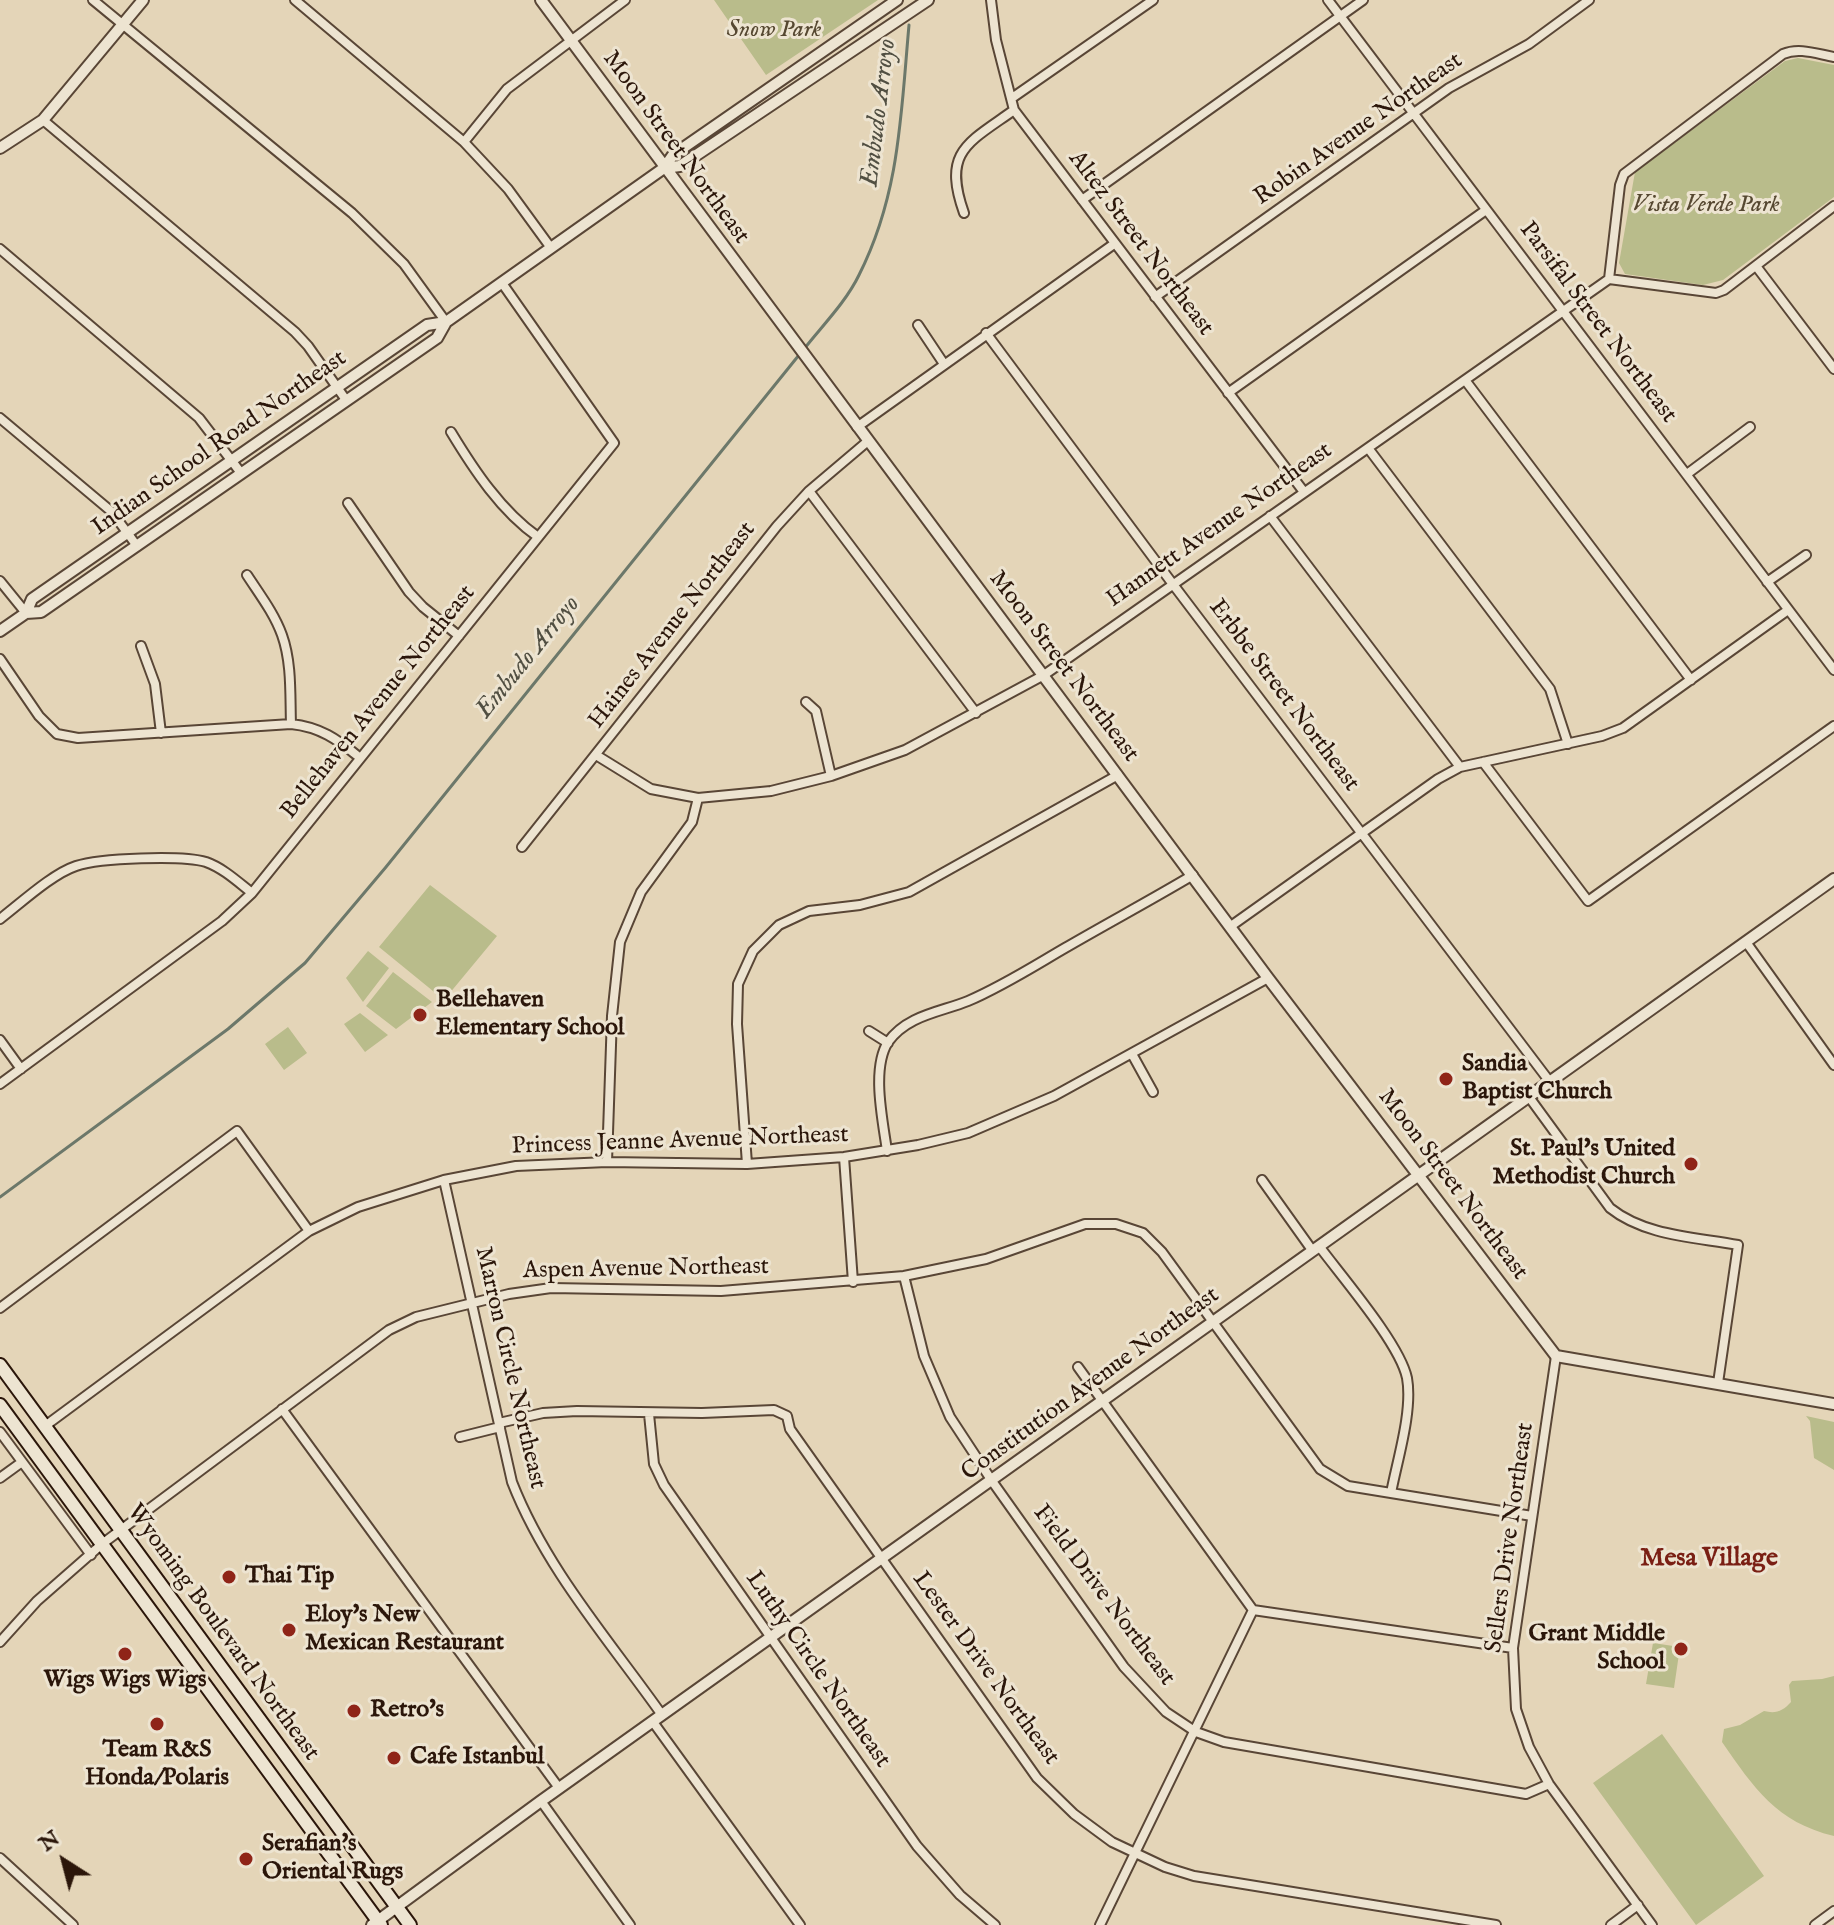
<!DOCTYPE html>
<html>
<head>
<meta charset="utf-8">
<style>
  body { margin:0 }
  #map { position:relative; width:1834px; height:1925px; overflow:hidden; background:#e4d5b8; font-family:"IM FELL English",serif }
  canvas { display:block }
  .north { position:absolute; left:24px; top:1821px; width:80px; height:80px; -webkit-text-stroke:6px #ede4d1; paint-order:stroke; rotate:324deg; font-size:22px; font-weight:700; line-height:32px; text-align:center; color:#2b160a }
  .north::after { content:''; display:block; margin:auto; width:28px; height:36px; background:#2b160a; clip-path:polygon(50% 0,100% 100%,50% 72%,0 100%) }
</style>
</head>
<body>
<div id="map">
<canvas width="1834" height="1925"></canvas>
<div class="north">N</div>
</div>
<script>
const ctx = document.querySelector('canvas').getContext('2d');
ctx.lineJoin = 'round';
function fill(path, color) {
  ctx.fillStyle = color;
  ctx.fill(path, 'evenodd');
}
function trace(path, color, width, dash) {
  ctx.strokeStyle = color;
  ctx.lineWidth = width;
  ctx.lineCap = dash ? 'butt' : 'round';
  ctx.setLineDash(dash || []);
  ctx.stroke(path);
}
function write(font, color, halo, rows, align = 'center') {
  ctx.font = font + ' "IM FELL English",serif';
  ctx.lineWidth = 6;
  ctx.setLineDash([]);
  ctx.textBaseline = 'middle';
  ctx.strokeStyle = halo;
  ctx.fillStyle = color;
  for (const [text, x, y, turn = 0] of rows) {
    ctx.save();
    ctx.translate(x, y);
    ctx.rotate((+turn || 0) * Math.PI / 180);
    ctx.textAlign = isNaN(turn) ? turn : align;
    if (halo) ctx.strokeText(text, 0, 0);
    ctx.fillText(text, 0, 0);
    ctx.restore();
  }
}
fill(new Path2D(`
  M714 0H878L766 75Z
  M1798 58 1834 65V197L1723 280 1703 285 1625 274 1619 263 1635 172 1785 61Z
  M430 885 497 936 444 1000 379 947Z
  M368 951 389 968 363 1002 346 978Z
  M393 972 432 1002 396 1029 366 1006Z
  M360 1013 388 1035 365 1052 344 1024Z
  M288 1027 307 1053 284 1070 265 1044Z
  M1806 1416 1834 1422V1470L1814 1458 1810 1421Z
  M1653 1643 1680 1647 1674 1688 1646 1684Z
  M1834 1676V1836C1776 1822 1754 1788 1722 1742L1724 1729 1740 1725 1764 1711C1776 1714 1783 1711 1791 1702L1789 1685 1792 1681 1822 1679Z
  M1662 1734 1764 1876 1696 1925 1593 1783Z`), '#b9bc8b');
trace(new Path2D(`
  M804 349C822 326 846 302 859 275 900 194 901 113 909 25
  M0 1197 228 1029 305 963 386 867 799 355`), '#6c786a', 3);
const minor = new Path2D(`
  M93 0 352 213 404 264 446 322
  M295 0 464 142 508 189 551 248
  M991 0 996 40 1014 110 1304 492
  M1328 0 1834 670
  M1012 98 1153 0
  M43 120 295 332 308 346 346 400
  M464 142 507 89 625 0
  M1082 200 1363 0
  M964 213C942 151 968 143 1014 110
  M0 249 199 418 241 473
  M1756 266 1834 369
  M1609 279 1620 185 1624 174 1783 54C1799 47 1817 54 1834 57
  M1155 297 1449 88 1529 44 1589 0
  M918 325 944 364
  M986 333 1172 583 1550 1082
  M1465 380 1691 680
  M1228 393 1486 210
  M0 418 112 512 137 546
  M857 427 1114 244
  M451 432C474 470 501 511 538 537
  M1368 448 1550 689 1568 744
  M1687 474 1750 427
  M809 491 976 713
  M348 503 409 592 423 607 459 636
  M1270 516 1460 767
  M247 575C260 595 274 613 282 635 292 663 290 695 291 724
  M0 581 26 613
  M1767 582 1806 555
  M141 646 155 684 161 733
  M0 659 39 716 57 734 78 738 291 724C320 727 337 739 359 757
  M806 702 816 711 831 776
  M596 755 651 789 698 798 771 791 831 776 905 750 1044 675 1609 279 1716 293 1724 290 1834 206
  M1483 762 1588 901 1834 726
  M522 847 777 526 809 491 868 441
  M0 919C21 903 52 874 76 866 100 858 182 855 206 862 223 868 238 882 252 893
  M1231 926 1438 779 1460 767 1602 736 1623 728 1788 610
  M1746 942 1834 1065
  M869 1031 888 1043
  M0 1040 21 1069
  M1132 1054 1153 1092
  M0 1084 222 921 252 893 614 443 502 283
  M1529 1097 1610 1208C1645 1236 1695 1237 1738 1245L1718 1383
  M887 1151C883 1121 871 1069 888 1042 907 1015 941 1012 968 1001 1003 986 1034 966 1065 948 1108 923 1151 900 1193 875
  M844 1157 853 1282
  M607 1162 612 1016 620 942 641 892 692 822 698 798
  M747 1164 737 1024 738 984 753 951 779 925 809 911 860 905 909 892 1118 775
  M444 1180 512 1482C546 1569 609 1640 662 1715
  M1262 1180 1312 1250
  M1319 1246C1342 1277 1400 1344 1407 1378 1413 1411 1397 1461 1391 1493
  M904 1276 924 1356 950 1417 992 1481 1124 1667 1166 1712 1196 1732 1224 1742 1526 1794 1549 1784
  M0 1308 237 1131 309 1231
  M1556 1356 1513 1648 1516 1709 1529 1747 1549 1784 1652 1925
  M1078 1367 1253 1610 1513 1648
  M282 1409 559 1788
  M649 1414 654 1464 664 1485 917 1846 960 1895 995 1925
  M499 1423 543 1413 577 1411 702 1413 774 1410 787 1416 790 1429 1037 1778 1074 1814 1112 1842 1165 1867 1194 1876 1496 1925
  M45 1426 309 1231 358 1207 444 1180 516 1166 607 1162 747 1164 844 1157 918 1145 968 1133 1054 1096 1268 978
  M0 1432 91 1555
  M460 1437 500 1427
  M0 1478 22 1462
  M0 1642 37 1601 102 1544 389 1330 416 1317 509 1294 551 1288 721 1291 904 1276 986 1259 1085 1224H1116L1143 1233 1162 1252 1320 1469 1348 1486 1532 1516
  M653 1722 800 1925
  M541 1801 630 1925
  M0 1858 73 1925
  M1100 1925 1253 1610
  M1611 1925 1638 1905
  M1815 1925 1834 1911`);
const tertiary = new Path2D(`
  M541 0 1268 978 1556 1356 1834 1404
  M0 148 43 120 143 0
  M664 168 680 166 928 0
  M26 613 32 599 427 325 446 322
  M0 631 26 613 41 612 437 338 446 322 664 168 673 155 897 0
  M372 1925 541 1801 1834 879`);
const secondary = new Path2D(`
  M0 1365 410 1925
  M0 1405 381 1925`);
trace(minor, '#594636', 12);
trace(tertiary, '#594636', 14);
trace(secondary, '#2b160a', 16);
trace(minor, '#ede4d1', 8);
trace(tertiary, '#ede4d1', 10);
trace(secondary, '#ede4d1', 12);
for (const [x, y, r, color] of [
  [420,1015,8,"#8f2418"],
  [1446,1079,8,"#8f2418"],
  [1691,1164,8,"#8f2418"],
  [229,1577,8,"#8f2418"],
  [289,1630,8,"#8f2418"],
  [1681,1649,8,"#8f2418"],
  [125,1654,8,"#8f2418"],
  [354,1711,8,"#8f2418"],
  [157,1724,8,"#8f2418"],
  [394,1758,8,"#8f2418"],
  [246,1859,8,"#8f2418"]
]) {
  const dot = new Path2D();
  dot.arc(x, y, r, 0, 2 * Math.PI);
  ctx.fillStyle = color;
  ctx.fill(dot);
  trace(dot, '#ede4d1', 3);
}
write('italic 24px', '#564831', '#ede4d1', [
  ["Snow Park",774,31],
  ["Vista Verde Park",1706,206]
]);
write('24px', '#2b160a', '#ede4d1', [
  ["Robin Avenue Northeast",1359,130,-35],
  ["Moon Street Northeast",675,148,54],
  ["Altez Street Northeast",1140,244,53],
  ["Parsifal Street Northeast",1597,323,53],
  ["Indian School Road Northeast",220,444,-35],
  ["Hannett Avenue Northeast",1220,526,-35],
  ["Haines Avenue Northeast",673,626,-52],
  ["Moon Street Northeast",1063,667,53],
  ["Erbbe Street Northeast",1283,696,53],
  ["Bellehaven Avenue Northeast",379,703,-51],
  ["Princess Jeanne Avenue Northeast",680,1142,-2],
  ["Moon Street Northeast",1452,1185,53],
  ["Aspen Avenue Northeast",646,1270,-1],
  ["Marron Circle Northeast",509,1368,77],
  ["Constitution Avenue Northeast",1091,1385,-36],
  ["Sellers Drive Northeast",1511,1538,-82],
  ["Field Drive Northeast",1103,1596,53],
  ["Wyoming Boulevard Northeast",222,1633,54],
  ["Lester Drive Northeast",985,1669,54],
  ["Luthy Circle Northeast",817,1670,55]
]);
write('bold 24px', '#2b160a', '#ede4d1', [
  ["Bellehaven",436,1001],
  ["Elementary School",436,1029],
  ["Sandia",1462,1065],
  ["Baptist Church",1462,1093],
  ["St. Paul's United",1675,1150,"right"],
  ["Methodist Church",1675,1178,"right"],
  ["Thai Tip",245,1577],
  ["Eloy's New",305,1616],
  ["Mexican Restaurant",305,1644],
  ["Grant Middle",1665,1635,"right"],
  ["School",1665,1663,"right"],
  ["Wigs Wigs Wigs",125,1681,"center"],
  ["Retro's",370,1711],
  ["Team R&S",157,1751,"center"],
  ["Honda/Polaris",157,1779,"center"],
  ["Cafe Istanbul",410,1758],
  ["Serafian's",262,1845],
  ["Oriental Rugs",262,1873]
], 'left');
write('italic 26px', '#514f42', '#ede4d1', [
  ["Embudo Arroyo",880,113,-83],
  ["Embudo Arroyo",529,658,-51]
]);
write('bold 26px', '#7a1f14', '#ede4d1', [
  ["Mesa Village",1709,1560]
]);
</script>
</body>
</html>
